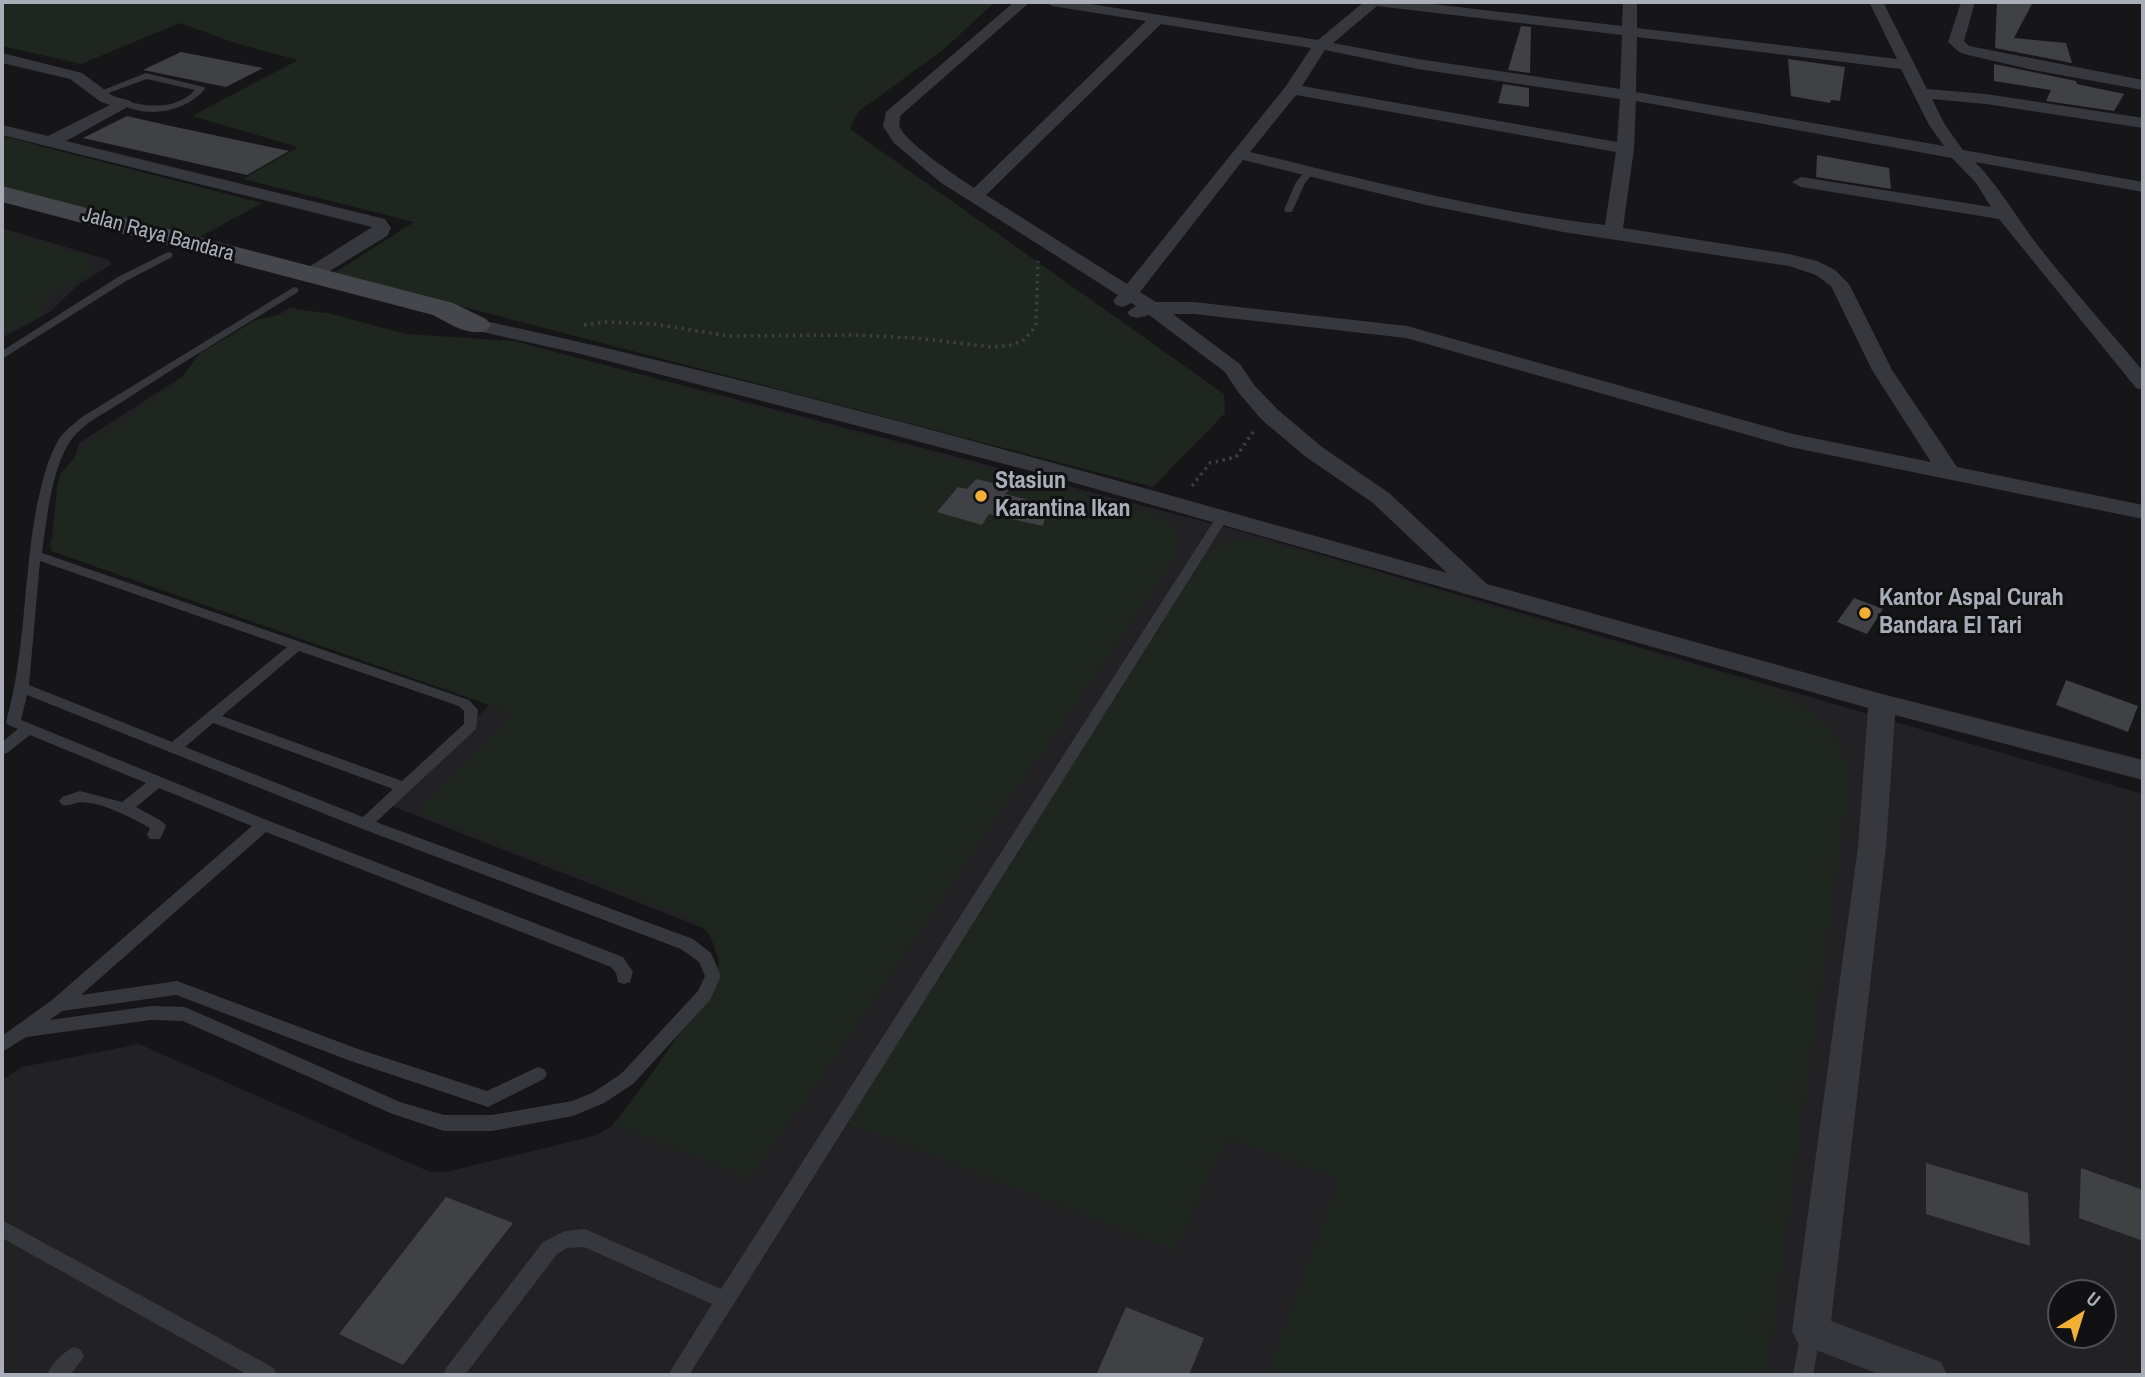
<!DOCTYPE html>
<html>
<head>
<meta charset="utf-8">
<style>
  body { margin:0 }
  #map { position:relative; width:2145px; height:1377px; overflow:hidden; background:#161618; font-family:"Archivo Narrow",sans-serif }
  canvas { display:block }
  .frame { position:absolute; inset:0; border:4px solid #a8adb8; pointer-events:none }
  .north { position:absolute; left:2047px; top:1279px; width:70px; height:70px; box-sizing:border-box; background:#111113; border:2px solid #4d4f55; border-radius:50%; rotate:38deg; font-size:19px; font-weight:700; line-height:28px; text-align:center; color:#a8adb8 }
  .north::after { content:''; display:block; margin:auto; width:24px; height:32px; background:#f2b134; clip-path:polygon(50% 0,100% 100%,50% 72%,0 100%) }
</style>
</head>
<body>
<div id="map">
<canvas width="2145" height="1377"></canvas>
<div class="frame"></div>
<div class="north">U</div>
</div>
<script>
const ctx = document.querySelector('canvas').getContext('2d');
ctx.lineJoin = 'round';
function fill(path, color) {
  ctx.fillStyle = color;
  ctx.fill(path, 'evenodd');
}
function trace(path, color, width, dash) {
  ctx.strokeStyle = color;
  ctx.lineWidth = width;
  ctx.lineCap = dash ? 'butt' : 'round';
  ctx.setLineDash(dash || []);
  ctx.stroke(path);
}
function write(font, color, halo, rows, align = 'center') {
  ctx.font = font + ' "Archivo Narrow",sans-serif';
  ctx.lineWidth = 6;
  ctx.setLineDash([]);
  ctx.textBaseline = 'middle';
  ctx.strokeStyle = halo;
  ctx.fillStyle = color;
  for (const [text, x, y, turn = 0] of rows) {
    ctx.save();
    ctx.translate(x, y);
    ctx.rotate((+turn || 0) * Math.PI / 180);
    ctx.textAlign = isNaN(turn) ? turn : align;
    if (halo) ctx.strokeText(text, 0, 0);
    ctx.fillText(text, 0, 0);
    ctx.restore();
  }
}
fill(new Path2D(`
  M2 228 109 260 112 264 78 285 51 311 2 338Z
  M290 307 404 338 540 348 1236 530 2143 794V1375H2V1080L22 1067 139 1044 430 1172H446L594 1136 612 1126 720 984 723 974 710 935 703 928 392 806 489 705 49 546 79 443ZM2061 1293H2103V1335H2061Z`), '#222225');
fill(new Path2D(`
  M2 2H995L944 49 858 112 850 129 1224 394 1225 413 1153 487 334 273 414 222 243 179 298 147 192 116 298 60 238 44 180 23 81 64 2 46Z
  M2 136 262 203 198 238 2 187Z
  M2 232 81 254 88 257 93 266 86 276 43 301V314L2 337Z
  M301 310 328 313 406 334 514 341 1145 511C1166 518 1187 531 1176 556L751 1179 616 1124 716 982C724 947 714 932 683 915L418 812 515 714 51 551 57 488 60 475 81 450 178 383 199 354 256 320Z
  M1243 540 1272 543 1751 682C1797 699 1847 726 1849 781L1766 1375H1267L1340 1178 1227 1138 1175 1250 842 1120 1201 559 1218 546Z`), '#1e261f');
fill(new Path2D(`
  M1997 2H2033L2014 38 2066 43 2072 63 1995 48Z
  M1521 26 1531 27 1530 73 1508 70Z
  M181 52 263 68 226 87 143 70Z
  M1788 59 1845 67 1840 101 1831 100 1830 103 1791 96Z
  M1994 64 2076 81 2077 84 2124 94 2114 111 2046 101 2051 90 1994 81Z
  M1503 84 1529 88V107L1498 103Z
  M127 116 166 125 289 151 247 175 83 138Z
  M1817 155 1889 168 1891 189 1816 177Z
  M976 479 1011 487 1005 494 1048 505 1043 526 989 514 982 525 937 512 958 487 967 489Z
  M1854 598 1883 609 1867 634 1837 622Z
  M2066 680 2138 706 2128 732 2056 705Z
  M1926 1163 2028 1193 2030 1246 1926 1214Z
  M2081 1168 2143 1190V1241L2079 1218Z
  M446 1197 513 1223 403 1365 339 1334Z
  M1126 1307 1204 1338 1189 1375H1096Z`), '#404145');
trace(new Path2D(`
  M584 325 606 322 654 324 728 336 853 335 915 338 993 347 1012 345 1024 340 1036 326 1038 261
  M1192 486 1210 463 1236 457 1253 432`), '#3d3f44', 3.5, [2.5, 4.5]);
fill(new Path2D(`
  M146 73 204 87 205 89C186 112 147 119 121 104L125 101C150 107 176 110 195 90L147 79 100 96 93 94Z
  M1307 169 1315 171 1305 183 1292 212H1286L1284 210 1296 182Z
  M168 252 172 253V257L126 281 2 359V351L118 277Z
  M294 287 298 288V292C239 329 179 364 122 402 105 413 83 423 71 440 51 469 47 519 42 553L469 700 478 710 476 729 376 822 693 939 711 953 721 976 710 1000 633 1084 604 1103 573 1116 492 1131H444L390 1113 183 1021 151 1020 26 1037 2 1052V1036L52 1000 252 826 159 788 136 807 163 822 166 826 160 839H150L147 835 150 828C129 817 107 804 83 802 75 802 70 807 62 805L59 801 62 797 80 791 122 802 146 783 30 735 7 753 2 754V742L18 729 8 725 6 722C26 652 23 577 37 505 42 483 47 459 59 439 65 430 74 424 82 417ZM40 561 287 647 172 742 29 685ZM299 651 459 706 464 711V724L402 781 222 716ZM27 695 360 828 681 949 699 962 705 976 698 991 621 1074 592 1093 572 1101 492 1115H444L400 1102 185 1007 151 1006 50 1020 62 1011 176 995 348 1060 488 1107 544 1079 547 1074 544 1069 538 1067 487 1091 358 1049 177 981 81 995 266 832 611 967 616 973 618 982 624 984 630 982 633 972 623 957 269 821 21 720ZM213 723 393 789 363 817 185 747Z
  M1223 512 1229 516 689 1375H668L712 1304 584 1247 567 1248 557 1254 465 1375H443L446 1368 543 1242 565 1231 585 1229 721 1289 1217 516Z
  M2 1220 274 1368 277 1375H248L2 1238Z
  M1811 1322 1818 1324 1821 1331 1813 1375H1793L1801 1331 1804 1324Z
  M74 1347 81 1350 84 1357 70 1375H47C51 1364 63 1352 74 1347Z`), '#37383d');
fill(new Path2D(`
  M1014 2H1030L900 116C900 118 899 125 900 127 905 142 959 178 974 188L1146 21 1052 6 1045 2H1078L1318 40 1364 2H1415L1622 26 1623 2H1637V28L1897 59 1869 2H1883L1927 89 1986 94 2143 118V128L1986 104 1932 99 1945 125 1963 150 2143 182V192L1975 162C1999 186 2016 217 2036 243 2070 287 2108 329 2143 371V390L2136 388 1999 219 1801 187 1792 182 1801 177 1991 207 1976 183 1952 158 1636 101 1634 149 1623 228 1789 254 1817 261 1835 270 1849 284 1892 370 1957 467 2143 505V519L1790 447 1406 338 1194 314H1173L1240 364 1254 385 1278 410 1322 447 1389 493 1487 584 1882 694 2143 760V780L1895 715 1886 847 1831 1321 1941 1362 1947 1375H1881L1798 1343 1792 1331 1858 847 1868 708 1043 474 585 355 469 329 466 325 469 321 476 319C803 389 1125 483 1447 573L1373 503 1306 457 1262 420 1238 392 1225 372 1149 315 1137 318 1130 316 1127 312 1136 306 1131 303 1123 307 1116 305 1113 301 1118 295 940 182 894 143 883 126 886 112ZM1377 6 1622 35 1620 89 1418 59 1333 43ZM1161 24 1311 48 1286 86 1127 284 986 195ZM1637 37 1901 69 1929 125 1944 146 1636 92ZM1325 50 1418 69 1620 99 1617 142 1302 86ZM1296 95 1616 152 1605 225C1485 211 1367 180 1250 152ZM1243 160 1426 205 1563 232 1789 266 1816 275 1831 286 1872 370 1931 462 1793 434 1407 326 1194 302H1156L1140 292Z
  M1961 2H1975L1964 41 1969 46 2143 80V90L2033 70 1964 54 1959 52 1948 42Z
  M2 53 82 73 113 96 131 101 133 104 66 141 385 219 391 228 387 236 315 280H301L298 276 301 272 372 227 2 135V125L48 136 110 105 101 102 70 79 2 63Z`), '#37383d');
fill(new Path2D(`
  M2 186 453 303 486 319 491 325 486 331C467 336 450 324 433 315L2 202Z`), '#45474d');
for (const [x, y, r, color] of [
  [981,496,7,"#f2b134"],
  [1865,613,7,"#f2b134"]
]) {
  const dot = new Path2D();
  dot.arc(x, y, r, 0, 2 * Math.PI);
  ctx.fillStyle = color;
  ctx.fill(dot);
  trace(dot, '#111113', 2.5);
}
write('21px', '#a8adb8', '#111113', [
  ["Jalan Raya Bandara",158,235,15]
]);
write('bold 24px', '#a8adb8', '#111113', [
  ["Stasiun",995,482],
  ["Karantina Ikan",995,510],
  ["Kantor Aspal Curah",1879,599],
  ["Bandara El Tari",1879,627]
], 'left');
</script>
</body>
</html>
